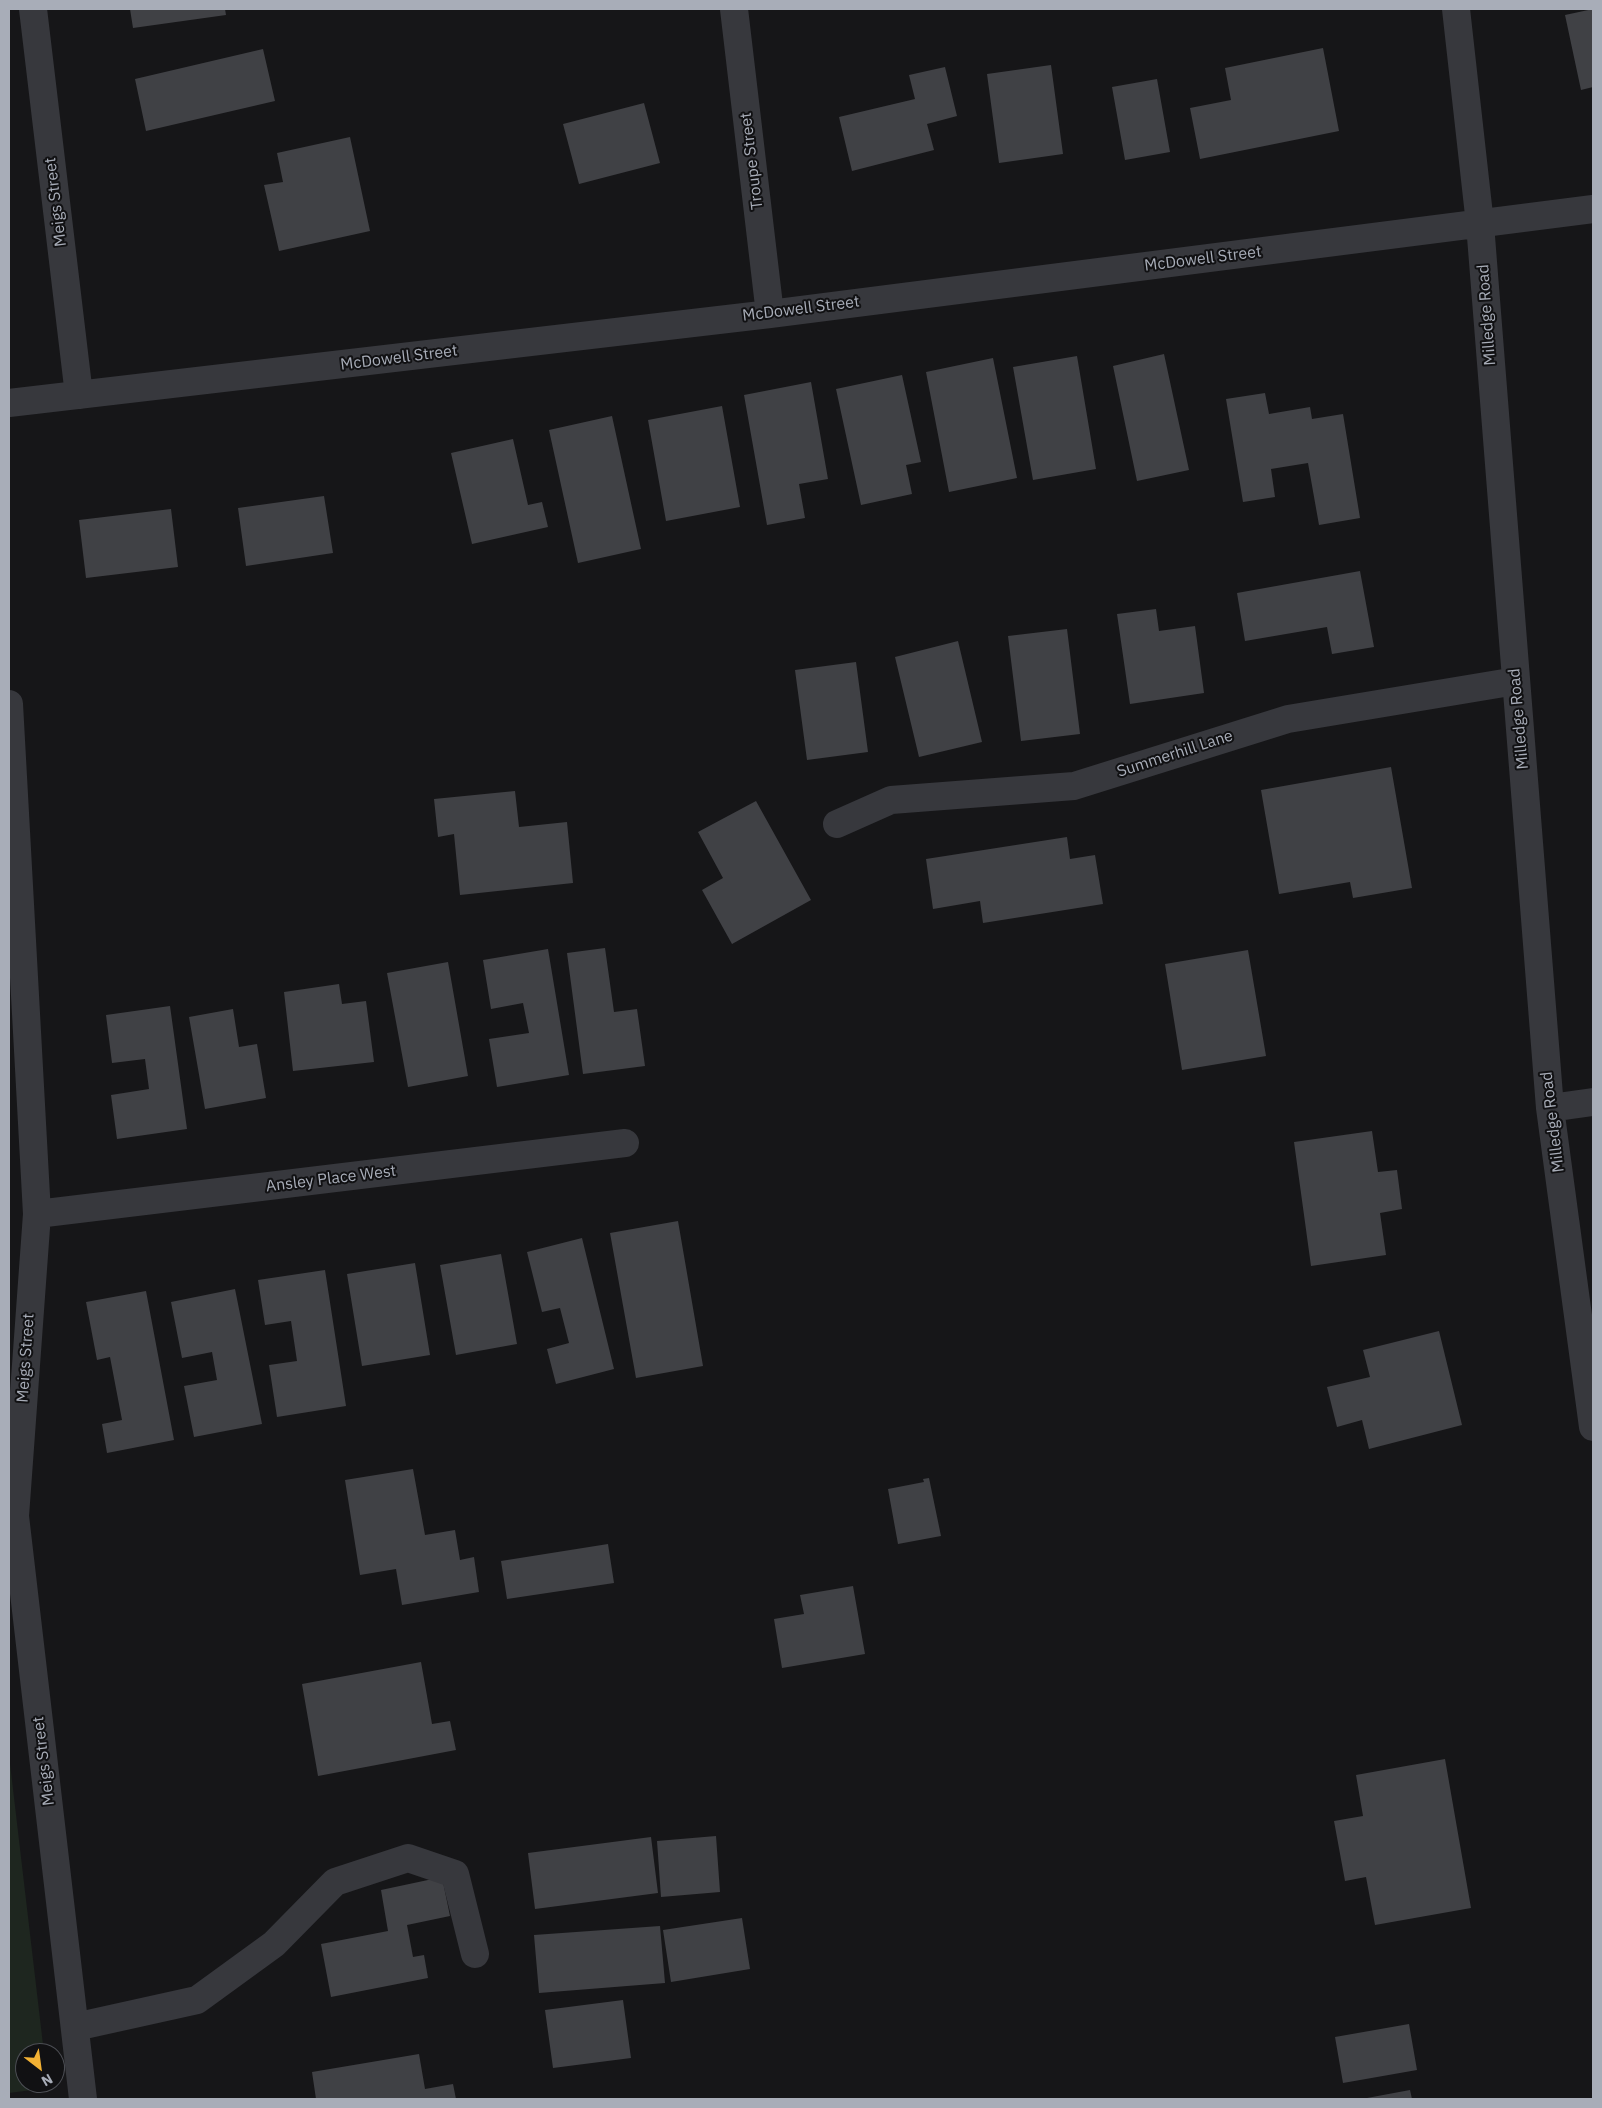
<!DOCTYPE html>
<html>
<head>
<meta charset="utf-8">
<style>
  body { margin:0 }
  #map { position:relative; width:1602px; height:2108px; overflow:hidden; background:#161618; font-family:"IBM Plex Sans",sans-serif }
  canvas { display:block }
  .frame { position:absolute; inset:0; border:10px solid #a8adb8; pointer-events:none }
  .north { position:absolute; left:15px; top:2043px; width:50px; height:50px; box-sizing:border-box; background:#111113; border:1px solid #4d4f55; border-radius:50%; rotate:150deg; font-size:14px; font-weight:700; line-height:20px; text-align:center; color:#a8adb8 }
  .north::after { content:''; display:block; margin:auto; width:18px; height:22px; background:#f2b134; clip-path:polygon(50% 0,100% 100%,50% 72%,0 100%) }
</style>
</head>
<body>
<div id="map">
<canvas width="1602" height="2108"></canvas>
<div class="frame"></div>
<div class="north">N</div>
</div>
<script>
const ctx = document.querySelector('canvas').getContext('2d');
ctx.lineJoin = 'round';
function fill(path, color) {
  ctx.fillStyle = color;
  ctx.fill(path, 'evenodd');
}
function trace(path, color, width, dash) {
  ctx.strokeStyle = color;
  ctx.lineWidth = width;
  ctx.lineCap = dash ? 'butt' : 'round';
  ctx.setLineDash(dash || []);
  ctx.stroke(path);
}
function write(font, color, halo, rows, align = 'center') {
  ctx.font = font + ' "IBM Plex Sans",sans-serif';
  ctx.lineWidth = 4;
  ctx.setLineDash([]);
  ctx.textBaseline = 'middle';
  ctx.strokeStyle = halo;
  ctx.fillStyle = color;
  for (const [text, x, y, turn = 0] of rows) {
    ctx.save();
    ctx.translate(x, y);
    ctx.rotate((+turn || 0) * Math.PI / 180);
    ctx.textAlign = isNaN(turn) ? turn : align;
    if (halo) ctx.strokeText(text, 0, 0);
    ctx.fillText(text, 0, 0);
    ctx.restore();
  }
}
fill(new Path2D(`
  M9 1755 44 2053H25V2083H48V2088L9 2093Z`), '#1e261f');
fill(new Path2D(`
  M130 9H225L226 15 133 28Z
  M1593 9V87L1581 90 1565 15Z
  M1323 48 1339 131 1200 159 1190 108 1231 100 1225 68Z
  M263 49 275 101 146 131 135 79Z
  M1051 65 1063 154 999 163 987 74Z
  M945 67 957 116 927 124 934 150 852 171 839 117 915 99 909 75Z
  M1157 79 1170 152 1125 160 1112 87Z
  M644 103 660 163 579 184 563 124Z
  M350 137 370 231 279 251 264 185 283 182 277 153Z
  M1164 354 1189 470 1137 481 1113 366Z
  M1077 356 1096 469 1033 480 1013 367Z
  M993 358 1017 478 949 492 926 372Z
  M902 375 921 462 906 465 912 494 861 505 836 389Z
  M811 382 828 479 799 484 805 518 767 525 744 395Z
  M1265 393 1269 414 1310 407 1312 419 1343 414 1360 518 1319 525 1308 463 1271 469 1275 497 1243 502 1226 399Z
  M722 406 740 507 666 521 648 420Z
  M612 416 641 549 578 563 549 430Z
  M513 439 528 505 542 502 548 527 472 544 451 453Z
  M324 496 333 553 246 566 238 508Z
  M171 509 178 567 86 578 79 520Z
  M1360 571 1374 647 1332 654 1327 627 1245 641 1237 593Z
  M1156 609 1159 631 1195 626 1204 693 1130 704 1117 614Z
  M1067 629 1080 734 1021 741 1008 636Z
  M958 641 982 742 919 757 895 657Z
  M856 662 868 752 807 760 795 670Z
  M1391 767 1412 888 1353 898 1350 882 1279 894 1261 790Z
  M515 791 519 827 567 822 573 883 460 895 454 834 438 837 434 799Z
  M756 801 811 900 732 944 702 890 723 878 698 832Z
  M1067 837 1070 859 1095 855 1103 904 983 923 980 901 933 909 926 859Z
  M605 948 614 1012 637 1009 645 1066 583 1074 567 953Z
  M548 949 569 1075 497 1087 489 1039 529 1033 523 1003 491 1009 483 960Z
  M1248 950 1266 1056 1182 1070 1165 964Z
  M448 962 468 1076 408 1087 387 973Z
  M339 984 342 1004 366 1001 374 1062 293 1071 284 992Z
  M170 1006 187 1129 117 1139 111 1095 149 1089 145 1059 112 1063 106 1015Z
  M233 1009 239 1047 257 1044 266 1098 205 1109 189 1017Z
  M1372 1131 1378 1172 1397 1170 1402 1209 1380 1213 1386 1255 1311 1266 1294 1142Z
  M678 1221 703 1366 636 1378 610 1233Z
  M582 1238 614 1369 556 1384 547 1349 569 1343 560 1308 542 1312 527 1252Z
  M501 1254 517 1344 456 1355 440 1265Z
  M415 1263 430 1355 362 1366 347 1274Z
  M325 1270 346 1406 277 1417 269 1365 297 1361 291 1321 265 1325 258 1280Z
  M235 1289 262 1424 194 1437 184 1386 217 1380 212 1352 182 1358 171 1302Z
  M146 1291 174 1440 107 1453 102 1424 122 1420 110 1357 97 1360 86 1302Z
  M1439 1331 1462 1425 1369 1449 1362 1420 1337 1427 1327 1387 1370 1377 1363 1350Z
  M413 1469 425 1535 455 1530 460 1560 474 1557 479 1592 402 1605 396 1569 360 1575 345 1480Z
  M929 1478 941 1536 898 1544 888 1489 924 1482 923 1479Z
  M608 1544 614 1583 507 1599 501 1561Z
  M853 1586 865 1654 782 1668 774 1619 804 1614 800 1595Z
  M421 1662 432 1724 450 1721 456 1750 318 1776 302 1684Z
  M1445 1759 1471 1908 1375 1925 1366 1877 1345 1881 1334 1821 1363 1816 1356 1775Z
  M716 1836 720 1892 661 1897 657 1841Z
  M651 1837 658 1893 535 1909 528 1853Z
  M442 1877 450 1916 407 1925 413 1957 424 1955 428 1978 331 1997 321 1944 388 1931 381 1890Z
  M742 1918 750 1969 671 1982 663 1930Z
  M660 1926 665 1983 539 1993 534 1935Z
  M623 2000 631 2058 553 2068 545 2010Z
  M1409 2024 1417 2070 1343 2083 1335 2037Z
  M419 2054 425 2089 453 2084 456 2099H316L312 2072Z
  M1410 2090 1412 2099H1367V2098Z`), '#404145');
trace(new Path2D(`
  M33 9 79 395
  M734 9 770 314
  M1456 9 1480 224 1550 1108 1593 1427
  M9 403 770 314 1593 209
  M9 704 37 1214 15 1516 83 2099
  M837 824 891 800 1074 786 1288 719 1516 681
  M1550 1108 1593 1102
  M37 1214 625 1143
  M75 2027 197 2000 274 1944 335 1882 408 1858 455 1874 475 1954`), '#37383d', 28);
write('16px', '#a8adb8', '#111113', [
  ["Troupe Street",752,161,-97],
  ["Meigs Street",56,202,-97],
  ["McDowell Street",1203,259,-7],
  ["McDowell Street",801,309,-7],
  ["Milledge Road",1487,315,-94],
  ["McDowell Street",399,358,-7],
  ["Milledge Road",1519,719,-95],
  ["Summerhill Lane",1175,754,-18],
  ["Milledge Road",1553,1122,-97],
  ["Ansley Place West",331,1179,-7],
  ["Meigs Street",26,1358,-86],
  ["Meigs Street",44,1761,-97]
]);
</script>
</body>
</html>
